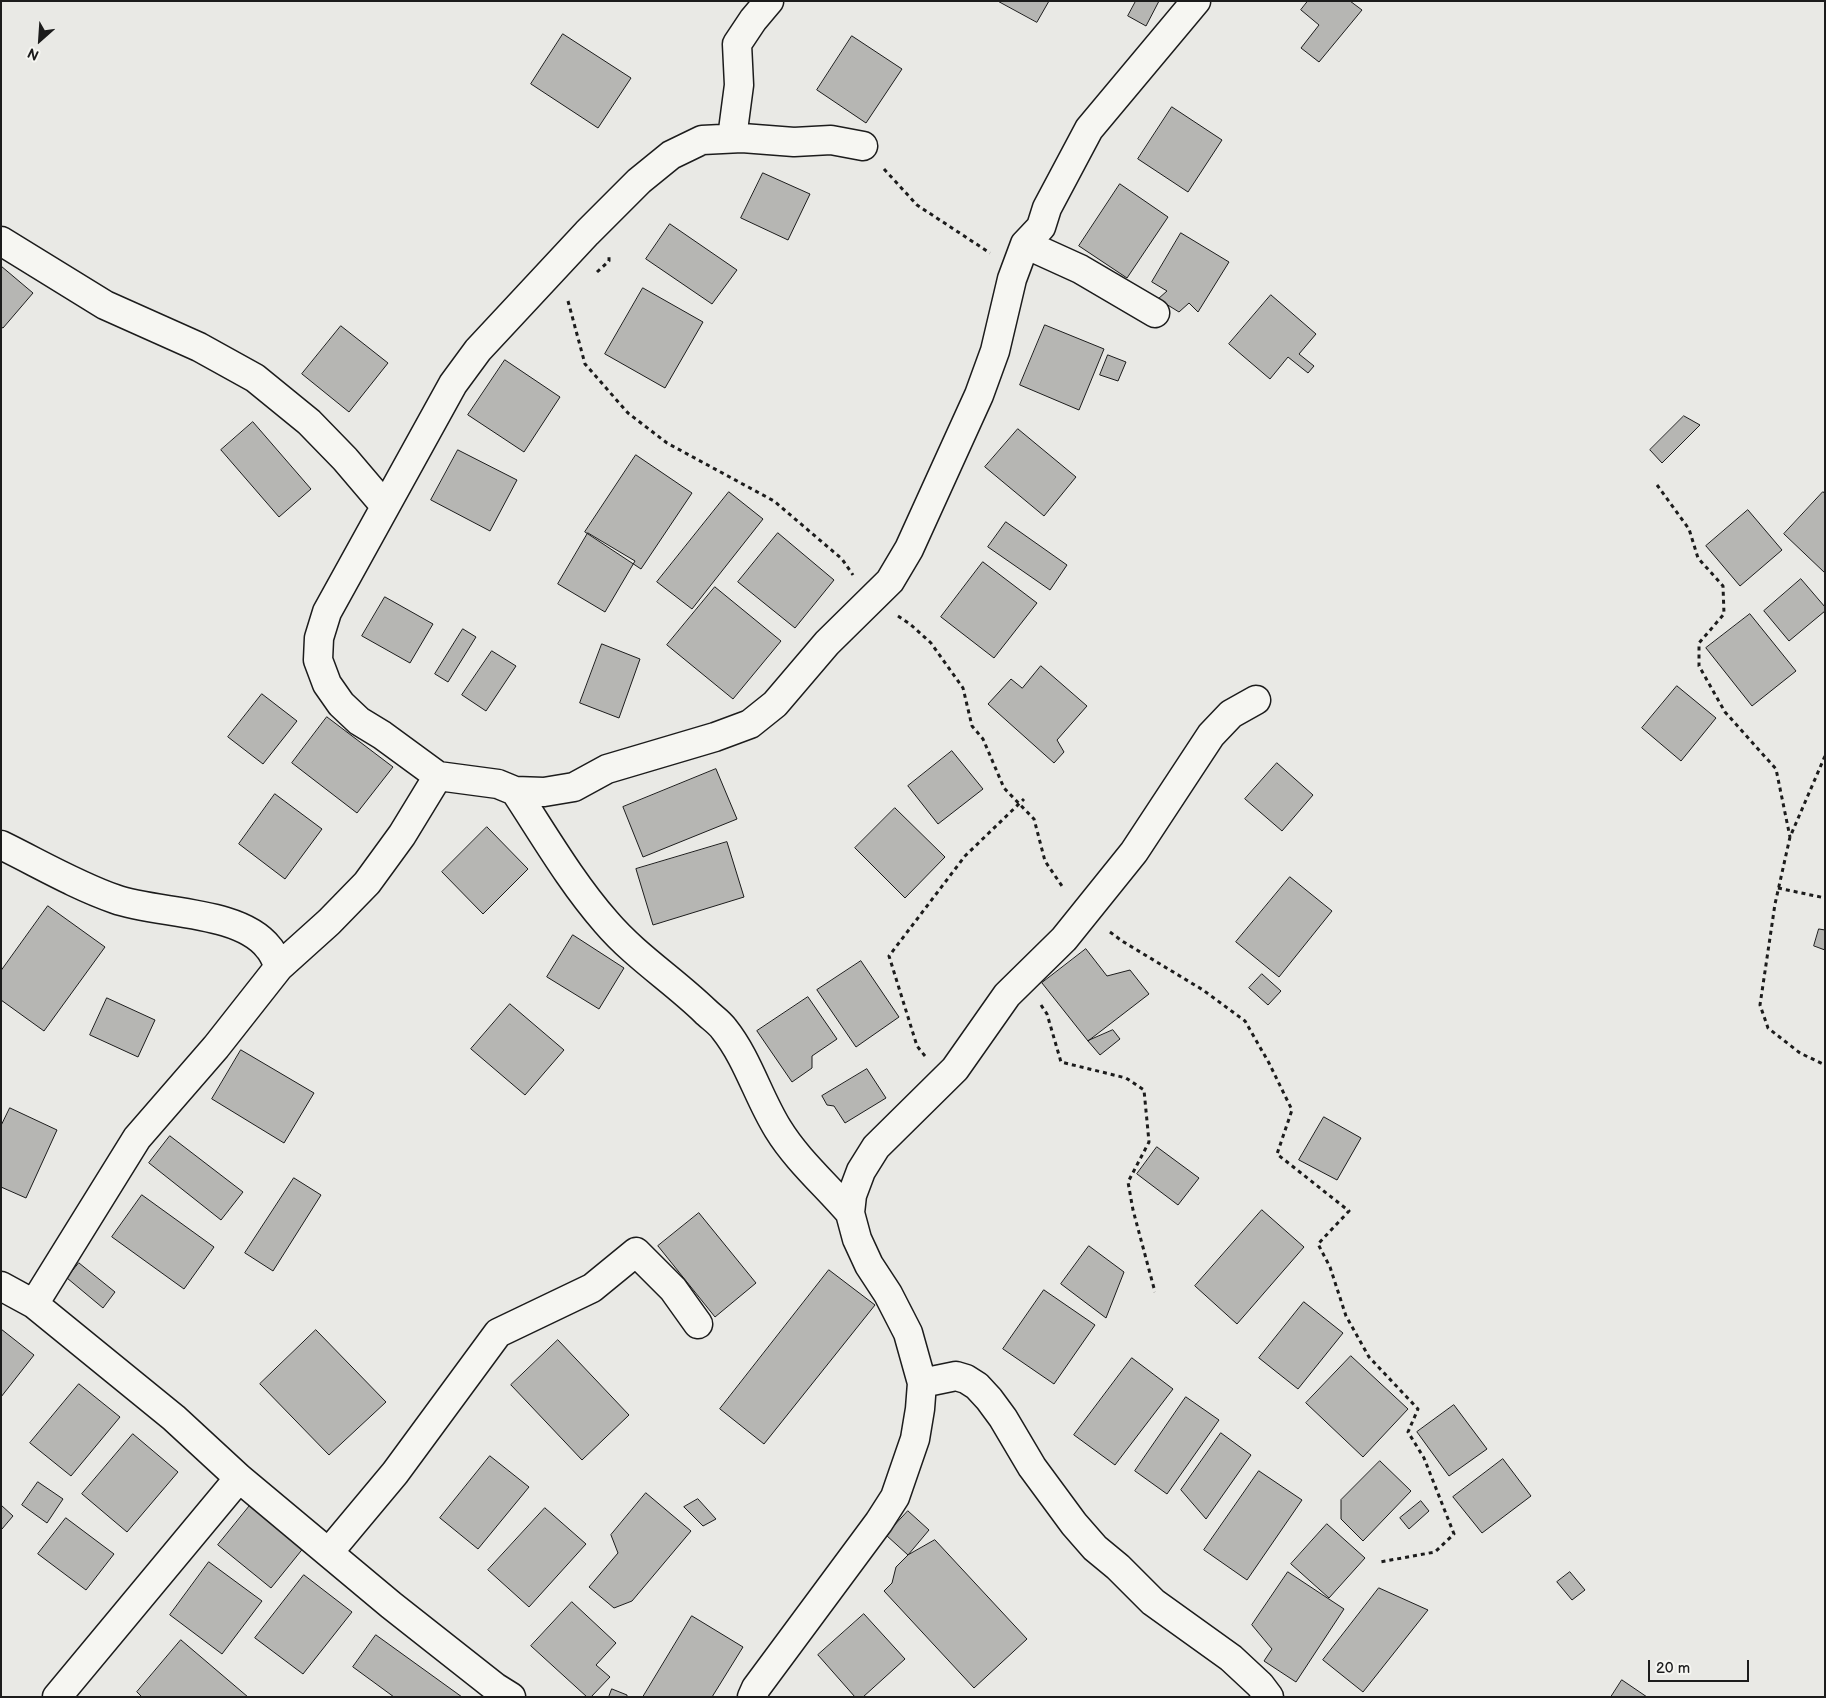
<!DOCTYPE html>
<html>
<head>
<meta charset="utf-8">
<style>
  body { margin:0 }
  #map { position:relative; width:1826px; height:1698px; overflow:hidden; background:#e9e9e5; font-family:"Balsamiq Sans",sans-serif }
  canvas { display:block }
  .frame { position:absolute; inset:0; border:2px solid #1c1c1c; pointer-events:none }
  .north { position:absolute; left:15px; top:15px; width:50px; height:50px; -webkit-text-stroke:4px #f6f6f2; paint-order:stroke; rotate:206deg; font-size:14px; font-weight:700; line-height:20px; text-align:center; color:#1c1c1c }
  .north::after { content:''; display:block; margin:auto; width:18px; height:22px; background:#1c1c1c; clip-path:polygon(50% 0,100% 100%,50% 72%,0 100%) }
  .scale { position:absolute; left:1648px; top:1660px; width:101px; height:22px; box-sizing:border-box; border:2px solid #1c1c1c; border-top:0; padding-left:6px; font-size:15px; line-height:18px; white-space:nowrap; color:#1c1c1c; -webkit-text-stroke:4px #f6f6f2; paint-order:stroke }
</style>
</head>
<body>
<div id="map">
<canvas width="1826" height="1698"></canvas>
<div class="frame"></div>
<div class="north">N</div>
<div class="scale">20 m</div>
</div>
<script>
const ctx = document.querySelector('canvas').getContext('2d');
ctx.lineJoin = 'round';
function fill(path, color) {
  ctx.fillStyle = color;
  ctx.fill(path, 'evenodd');
}
function trace(path, color, width, dash) {
  ctx.strokeStyle = color;
  ctx.lineWidth = width;
  ctx.lineCap = dash ? 'butt' : 'round';
  ctx.setLineDash(dash || []);
  ctx.stroke(path);
}
const building = new Path2D(`
  M998 1H1049L1037 22Z
  M1136 1H1159L1146 26 1128 16Z
  M1308 1H1350L1362 10 1319 62 1301 48 1319 25 1301 10Z
  M563 34 631 78 598 128 531 84Z
  M852 36 902 69 866 123 817 90Z
  M1172 107 1222 140 1188 192 1138 159Z
  M763 173 810 194 788 240 741 218Z
  M1120 184 1168 217 1127 278 1079 246Z
  M670 224 737 270 712 304 646 259Z
  M1181 233 1229 262 1198 312 1189 303 1179 312 1158 299 1167 291 1152 282Z
  M1 266 33 293 3 328 1 327Z
  M643 288 703 322 665 388 605 354Z
  M1271 295 1316 334 1299 354 1314 366 1308 373 1288 357 1270 379 1229 344Z
  M1045 325 1104 349 1079 410 1020 385Z
  M341 326 388 363 349 412 302 374Z
  M1108 355 1126 362 1118 381 1100 375Z
  M505 360 560 397 524 452 468 415Z
  M1684 416 1700 425 1662 463 1650 450Z
  M253 422 311 489 279 517 221 450Z
  M1018 429 1076 477 1044 516 985 467Z
  M458 450 517 480 490 531 431 500Z
  M636 455 692 493 641 569 585 532Z
  M729 492 763 519 692 609 657 582Z
  M1823 492 1825 493V573L1784 534Z
  M1748 510 1782 550 1740 586 1706 546Z
  M1006 522 1067 565 1050 590 988 547Z
  M588 533 635 561 605 612 558 584Z
  M778 533 834 580 795 628 738 582Z
  M983 562 1037 603 994 658 941 617Z
  M1801 579 1825 607V611L1789 641 1764 611Z
  M715 587 781 641 733 699 667 645Z
  M385 597 433 624 410 663 362 636Z
  M1750 614 1796 671 1752 706 1706 648Z
  M463 629 476 637 448 682 435 674Z
  M602 644 640 659 619 718 580 703Z
  M492 651 516 666 486 711 462 695Z
  M1041 666 1087 706 1057 740 1064 752 1054 763 988 704 1011 679 1022 688Z
  M1677 686 1716 718 1681 761 1642 728Z
  M262 694 297 721 263 764 228 737Z
  M327 717 393 767 357 813 292 763Z
  M952 751 983 789 938 824 908 786Z
  M1277 763 1313 795 1282 831 1245 799Z
  M716 769 737 819 643 857 623 807Z
  M275 794 322 829 285 879 239 844Z
  M895 808 945 857 905 898 855 848Z
  M487 827 528 869 483 914 442 872Z
  M727 842 744 897 653 925 636 869Z
  M1290 877 1332 911 1279 977 1236 942Z
  M48 906 105 947 44 1031 1 1000V971Z
  M1819 929 1825 930V950L1814 946Z
  M573 935 624 968 599 1009 547 977Z
  M1086 949 1107 976 1130 970 1149 994 1088 1041 1042 983Z
  M861 961 899 1017 856 1047 817 990Z
  M1262 974 1281 991 1268 1005 1249 988Z
  M808 997 837 1039 812 1056V1068L792 1082 757 1031Z
  M107 998 155 1020 138 1057 90 1035Z
  M510 1004 564 1050 525 1095 471 1049Z
  M1113 1030 1120 1039 1100 1055 1088 1041Z
  M241 1050 314 1093 284 1143 212 1099Z
  M867 1069 886 1098 845 1123 834 1106 827 1105 822 1096Z
  M10 1108 57 1130 26 1198 1 1187V1126Z
  M1324 1117 1361 1138 1337 1180 1299 1160Z
  M170 1136 243 1192 221 1220 149 1163Z
  M1157 1147 1199 1178 1178 1205 1137 1174Z
  M294 1178 321 1195 273 1271 245 1253Z
  M142 1195 214 1247 184 1289 112 1237Z
  M1262 1210 1304 1247 1237 1324 1195 1286Z
  M699 1213 756 1283 715 1317 658 1246Z
  M1089 1246 1124 1272 1106 1318 1061 1284Z
  M79 1263 115 1292 103 1308 67 1278Z
  M829 1270 875 1305 764 1444 720 1409Z
  M1044 1290 1095 1325 1054 1384 1003 1349Z
  M1304 1302 1343 1333 1298 1389 1259 1358Z
  M1 1329 34 1355 1 1397Z
  M316 1330 386 1402 329 1455 260 1384Z
  M558 1340 629 1415 582 1460 511 1385Z
  M1351 1356 1408 1409 1363 1457 1306 1403Z
  M1132 1358 1173 1389 1115 1465 1074 1435Z
  M79 1384 120 1417 71 1476 30 1443Z
  M1186 1397 1219 1420 1167 1494 1135 1471Z
  M1454 1405 1487 1449 1449 1476 1417 1432Z
  M1221 1433 1251 1455 1206 1519 1181 1490Z
  M133 1434 178 1472 127 1532 82 1494Z
  M490 1456 529 1487 478 1549 440 1518Z
  M1503 1459 1531 1496 1482 1533 1453 1497Z
  M1380 1461 1411 1491 1363 1541 1341 1519V1500Z
  M1259 1471 1302 1500 1247 1580 1204 1550Z
  M38 1482 63 1499 47 1523 22 1505Z
  M646 1493 691 1531 632 1601 614 1608 589 1587 618 1553 611 1535Z
  M698 1499 716 1519 703 1526 684 1507Z
  M1421 1501 1429 1511 1409 1529 1400 1518Z
  M252 1503 305 1546 271 1588 218 1545Z
  M1 1505 13 1516 2 1529H1Z
  M545 1508 586 1544 529 1607 488 1570Z
  M908 1511 929 1530 908 1555 886 1535Z
  M66 1518 114 1554 86 1590 38 1554Z
  M1327 1524 1365 1558 1329 1598 1291 1564Z
  M935 1540 1027 1639 974 1688 884 1591 892 1583 896 1567 908 1555Z
  M209 1562 262 1601 222 1654 170 1615Z
  M1288 1572 1344 1609 1296 1682 1264 1661 1272 1649 1252 1625Z
  M1570 1572 1585 1590 1572 1600 1557 1582Z
  M304 1575 352 1612 303 1674 255 1638Z
  M1379 1588 1428 1610 1363 1692 1323 1660Z
  M572 1602 616 1643 596 1665 610 1677 591 1697H587L531 1646Z
  M864 1614 905 1659 863 1697H855L818 1655Z
  M692 1616 743 1647 712 1697H643Z
  M376 1635 462 1697H394L353 1667Z
  M181 1640 248 1697H142L137 1692Z
  M1622 1680 1647 1697H1611Z
  M612 1689 627 1695V1697H609Z`);
fill(building, '#b6b6b3');
trace(building, '#1c1c1c', 1);
const minor = new Path2D(`
  M732 138 739 85 737 44 753 20 769 1
  M863 146 831 140 794 142 742 138 702 140 671 155 639 181 587 233 478 350 453 384 327 612 319 638 318 660 327 684 341 704 359 721 382 735 438 776 498 784 515 791 544 792 574 787 607 769 715 737 750 724 775 704 827 643 890 581 909 549 979 395 995 351 1012 279 1025 244 1041 227 1047 208 1089 129 1196 1
  M1 241 105 305 199 347 255 378 309 422 345 459 385 506
  M1025 244 1080 269 1155 313
  M515 791C544 835 571 882 606 922 635 956 673 980 705 1011 711 1017 719 1022 724 1029 748 1059 758 1097 778 1129 797 1160 826 1185 850 1213
  M1 845C38 863 75 885 115 899 156 914 239 910 268 947 273 952 276 960 279 967
  M1 1286 34 1304 174 1418 239 1478 391 1605 495 1687 511 1697
  M34 1304 137 1138 216 1047 279 967 329 922 367 883 402 835 438 776
  M922 1383 956 1376 966 1379 977 1386 989 1399 1003 1418 1032 1467 1074 1524 1095 1548 1118 1567 1153 1602 1231 1658 1260 1685 1269 1697
  M329 1552 395 1473 498 1333 592 1288 636 1252 673 1289 698 1324
  M57 1697 239 1478
  M752 1697 756 1688 879 1522 895 1497 915 1439 920 1409 922 1383 908 1333 888 1294 869 1265 857 1239 850 1213 852 1195 861 1171 876 1147 955 1069 1007 995 1064 939 1134 852 1211 735 1231 714 1256 700`);
trace(minor, '#1c1c1c', 31);
trace(new Path2D(`
  M884 169 917 205 990 253
  M597 272 609 261V255
  M568 301 585 364 628 413 667 443 774 501 842 559 853 575
  M1657 485 1689 529 1698 558 1723 586 1724 614 1699 643V666L1725 712 1776 769 1790 837
  M898 616 910 624 931 643 963 688 972 726 983 739 1004 788 1034 819 1045 861 1064 889
  M1825 756 1790 837 1775 904 1760 1005 1768 1028 1800 1053 1825 1065
  M1778 888 1825 898
  M1110 932 1122 941 1203 990 1245 1021 1269 1063 1292 1110 1277 1154 1349 1211 1318 1244 1330 1267 1346 1316 1369 1357 1418 1409 1408 1432 1424 1458 1454 1534 1435 1552 1380 1562
  M1041 1005 1047 1014 1061 1062 1126 1078 1144 1090 1149 1142 1128 1182 1133 1210 1155 1292
  M925 1056 917 1046 889 956 965 856 1024 799`), '#1c1c1c', 3, [4, 4]);
trace(minor, '#f6f6f2', 28);
</script>
</body>
</html>
